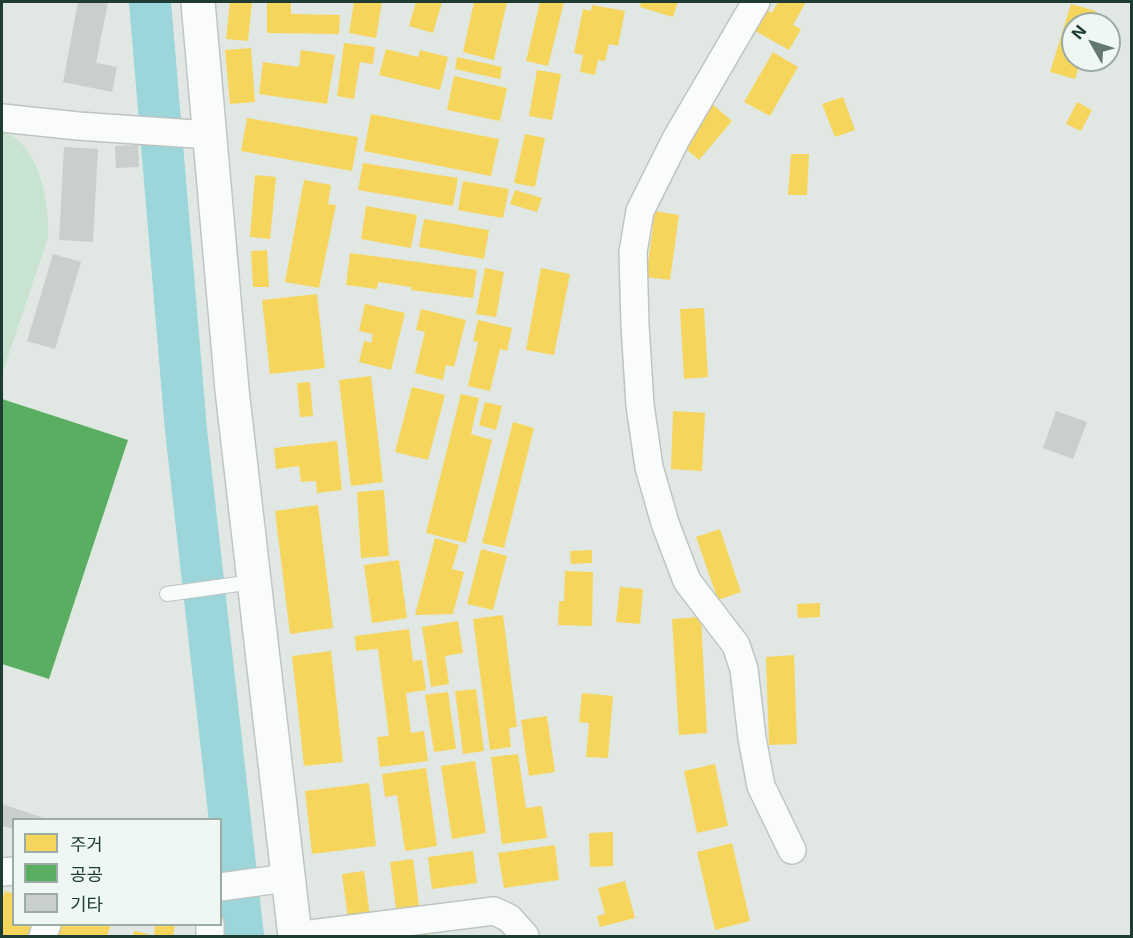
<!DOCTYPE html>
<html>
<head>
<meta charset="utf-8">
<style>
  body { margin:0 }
  #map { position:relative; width:1133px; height:938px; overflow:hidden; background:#e1e8e4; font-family:Inter,"Noto Sans KR",sans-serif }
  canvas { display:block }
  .frame { position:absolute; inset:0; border:3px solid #1e3c32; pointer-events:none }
  .legend { position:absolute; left:12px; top:818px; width:210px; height:108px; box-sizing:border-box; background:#eef7f2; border:2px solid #9baca5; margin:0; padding:8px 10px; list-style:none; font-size:18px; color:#1e3c32 }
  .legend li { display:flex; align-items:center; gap:12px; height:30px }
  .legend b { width:30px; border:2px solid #9baca5 }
  .north { position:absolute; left:1061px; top:12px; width:60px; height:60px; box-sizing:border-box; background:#eef7f2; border:2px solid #9baca5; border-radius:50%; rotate:309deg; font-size:16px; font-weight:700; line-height:24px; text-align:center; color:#1e3c32 }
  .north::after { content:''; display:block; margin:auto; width:21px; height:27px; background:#627870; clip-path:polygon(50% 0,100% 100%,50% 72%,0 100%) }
</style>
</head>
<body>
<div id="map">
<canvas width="1133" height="938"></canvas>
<div class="frame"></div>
<ul class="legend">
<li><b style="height:16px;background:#f6d55c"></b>주거</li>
<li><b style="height:16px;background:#5aae61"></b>공공</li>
<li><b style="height:16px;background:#c8cfcc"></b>기타</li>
</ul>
<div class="north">N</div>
</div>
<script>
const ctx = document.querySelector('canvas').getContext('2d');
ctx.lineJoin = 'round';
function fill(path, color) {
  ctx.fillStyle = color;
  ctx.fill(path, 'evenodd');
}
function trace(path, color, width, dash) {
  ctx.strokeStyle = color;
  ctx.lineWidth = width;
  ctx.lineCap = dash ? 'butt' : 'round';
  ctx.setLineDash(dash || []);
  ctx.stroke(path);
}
fill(new Path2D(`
  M2 131C40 144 49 202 48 237L3 371Z`), '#c8e3cf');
fill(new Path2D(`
  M230 2H252L248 41 226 39Z
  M267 2H291V14L340 15 339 34 267 33Z
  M354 2H382L376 38 349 33Z
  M416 2H442L433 33 409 26Z
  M474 2H507L494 60 463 52Z
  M540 2H564L548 66 526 61Z
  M641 2H678L673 17 640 7Z
  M778 2H806L793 25 801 29 789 50 750 28 762 7 772 13Z
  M1071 4 1096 11 1092 24H1073V60H1081L1075 79 1050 72Z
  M592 5 625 11 618 46 609 44 605 61 598 60 595 75 580 72 583 55 574 53 583 9 591 11Z
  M344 43 375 47 373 64 360 62 354 99 337 96Z
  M251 48 255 102 230 104 225 50Z
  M386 49 418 57 420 50 448 57 440 90 379 75Z
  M301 50 335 55 327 104 259 94 263 62 299 67Z
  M773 52 798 67 770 116 744 102Z
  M457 57 502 67 500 79 455 69Z
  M537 70 561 74 552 120 529 116Z
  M454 76 507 88 500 121 447 110Z
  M843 97 855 130 835 137 822 104Z
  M1077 102 1092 110 1081 131 1066 124Z
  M712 104 732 121 699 160 679 143Z
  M371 114 499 139 491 176 364 151Z
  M247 118 358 137 352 171 241 151Z
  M525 134 545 138 535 187 514 183Z
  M791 154H809L807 195H788Z
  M363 163 458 178 453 206 358 190Z
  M255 175 276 177 270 239 250 237Z
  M304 180 331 185 328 204 336 205 319 288 285 282Z
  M463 181 509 189 503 218 458 210Z
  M515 190 542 198 537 212 510 204Z
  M366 206 417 215 411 248 361 239Z
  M655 211 679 215 670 280 646 277Z
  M424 219 489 230 484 259 419 247Z
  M267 250 269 287H253L251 251Z
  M350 253 477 270 473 298 411 290V287L378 282 377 289 346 285Z
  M485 268 504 272 496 317 476 314Z
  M541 268 570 274 554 355 526 350Z
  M317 294 325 368 270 374 262 300Z
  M365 304 405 313 391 370 359 362 364 341 371 343 373 334 359 331Z
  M704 308 708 377 684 379 680 309Z
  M421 309 466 320 454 367 446 365 443 380 415 373 425 332 416 330Z
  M478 320 512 328 507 351 500 349 490 391 468 386 478 342 473 341Z
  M371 376 383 482 351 486 339 380Z
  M310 382 313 416 300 417 297 383Z
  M412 387 445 395 428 460 395 452Z
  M461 394 479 398 471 434 492 440 466 543 426 533Z
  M485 402 502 406 496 430 479 425Z
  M673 411 705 413 702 471 671 469Z
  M513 422 534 428 504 548 482 543Z
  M337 441 342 490 317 493 316 481 301 482 299 466 276 469 274 448Z
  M384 490 389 556 361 558 357 492Z
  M318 505 333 628 290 634 275 511Z
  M720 529 741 592 718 600 696 537Z
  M435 538 459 545 452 569 464 572 453 614 415 615Z
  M481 549 507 556 493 610 467 604Z
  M592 550V563L571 564 570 551Z
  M399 560 407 618 372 623 364 565Z
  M565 571 593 572 592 626 558 625 559 601H564Z
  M620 587 643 589 640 624 616 622Z
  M820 603V617L798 618 797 604Z
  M503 615 517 727 509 728 511 747 490 750 473 619Z
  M701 617 707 733 679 735 672 619Z
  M458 621 463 653 445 656 449 684 431 687 422 627Z
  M409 629 413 661 422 660 426 690 406 693 411 733 424 731 428 761 380 767 377 737 389 736 378 649 356 651 355 636Z
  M331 651 343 762 304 766 292 656Z
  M794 655 797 744 769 745 766 657Z
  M476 689 484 751 463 754 455 691Z
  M448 692 456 749 434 752 425 695Z
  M582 693 613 696 608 758 586 757 589 723 579 722Z
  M547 716 555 772 529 776 521 720Z
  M518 754 526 808 542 806 547 838 502 844 491 757Z
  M475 761 486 833 452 839 441 766Z
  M715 764 728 826 697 833 684 771Z
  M426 768 437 846 405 851 397 795 385 797 382 774Z
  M369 783 376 846 312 854 305 791Z
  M613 832V866L590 867 589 833Z
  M732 843 750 921 715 930 697 852Z
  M555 845 559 880 504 888 498 853Z
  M473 851 477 883 432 889 428 857Z
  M413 859 420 913 397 916 390 862Z
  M364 871 370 916 348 919 342 874Z
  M625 881 635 918 600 927 597 916 605 914 598 888Z
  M5 891 14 894V924H35L31 936H2V901Z
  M55 924H111L107 936H52Z
  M155 924H175L173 936H154Z
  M428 930V936H381Z
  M134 931 148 934 147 936H133Z`), '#f6d55c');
fill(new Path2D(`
  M2 399 128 440 49 679 2 664Z`), '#5aae61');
trace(new Path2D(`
  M150 2 186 430 243 936`), '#9cd5da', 42);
fill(new Path2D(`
  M78 2H108L96 63 117 67 112 92 63 82Z
  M138 145 139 167 116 168 115 146Z
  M64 147 98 149 93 242 59 240Z
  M53 254 81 262 55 349 27 341Z
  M1056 411 1087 422 1073 459 1043 448Z
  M2 804 47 819V820H14V829L2 826Z`), '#c8cfcc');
const lane = new Path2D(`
  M167 594 253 582`);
const street = new Path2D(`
  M756 2 676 139 640 211 633 252 635 325 640 405 649 467 665 523 687 581 736 645 744 669 752 738 761 786 792 850
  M2 118 78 126 209 135
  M2 872 14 871
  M220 887 287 878
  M210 924V936
  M43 936 47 924
  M295 936 494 911 509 918 525 936`);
const secondary = new Path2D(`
  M198 2 232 390 295 936`);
trace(lane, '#bec5c1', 16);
trace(street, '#bec5c1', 30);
trace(secondary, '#bdc6c2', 36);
trace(lane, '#fafcfb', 14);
trace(street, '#fafcfb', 27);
trace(secondary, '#fafcfb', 33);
</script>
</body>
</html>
